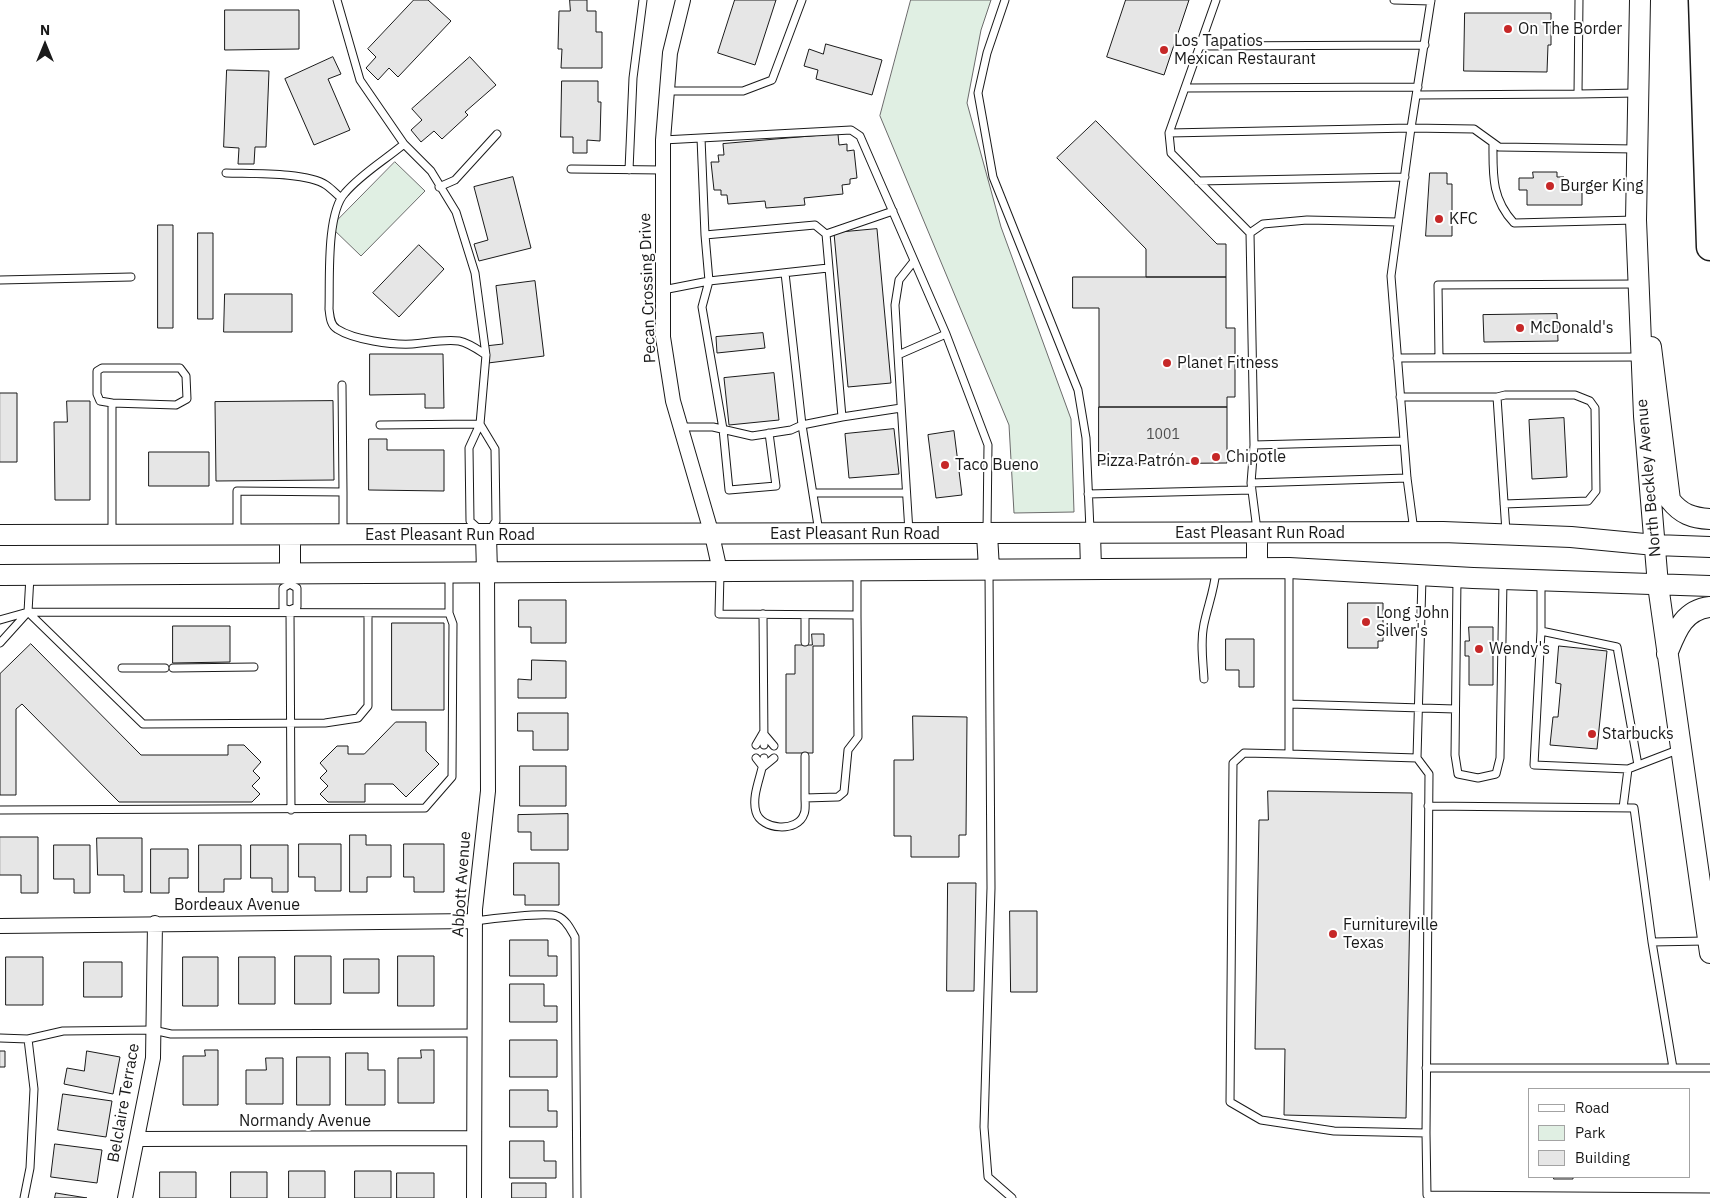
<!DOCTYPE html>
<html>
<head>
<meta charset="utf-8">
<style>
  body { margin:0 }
  #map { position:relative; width:1710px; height:1198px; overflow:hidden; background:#fff; font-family:"IBM Plex Sans",sans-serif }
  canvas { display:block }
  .legend { position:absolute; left:1528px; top:1088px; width:162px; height:90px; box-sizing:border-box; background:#fff; border:1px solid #a3a3a3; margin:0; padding:6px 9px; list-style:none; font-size:15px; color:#1a1a1a }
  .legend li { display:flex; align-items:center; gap:10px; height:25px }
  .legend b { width:25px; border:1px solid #a3a3a3 }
  .north { position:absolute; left:20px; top:20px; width:50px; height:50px; -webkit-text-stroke:4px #fff; paint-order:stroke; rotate:0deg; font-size:14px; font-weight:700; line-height:20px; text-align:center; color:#1a1a1a }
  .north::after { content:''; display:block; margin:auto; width:18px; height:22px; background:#1a1a1a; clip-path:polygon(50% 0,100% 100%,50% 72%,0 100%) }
</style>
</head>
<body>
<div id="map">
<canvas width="1710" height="1198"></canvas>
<ul class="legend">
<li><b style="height:6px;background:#fff"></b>Road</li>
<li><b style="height:14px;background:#e0efe3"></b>Park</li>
<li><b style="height:14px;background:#e6e6e6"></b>Building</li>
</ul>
<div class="north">N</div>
</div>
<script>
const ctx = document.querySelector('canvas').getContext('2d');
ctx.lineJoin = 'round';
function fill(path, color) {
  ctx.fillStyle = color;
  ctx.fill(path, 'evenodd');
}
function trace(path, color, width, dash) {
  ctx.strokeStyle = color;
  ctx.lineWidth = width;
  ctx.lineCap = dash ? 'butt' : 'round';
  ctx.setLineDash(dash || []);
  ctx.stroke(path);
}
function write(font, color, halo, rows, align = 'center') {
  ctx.font = font + ' "IBM Plex Sans",sans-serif';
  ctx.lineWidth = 4;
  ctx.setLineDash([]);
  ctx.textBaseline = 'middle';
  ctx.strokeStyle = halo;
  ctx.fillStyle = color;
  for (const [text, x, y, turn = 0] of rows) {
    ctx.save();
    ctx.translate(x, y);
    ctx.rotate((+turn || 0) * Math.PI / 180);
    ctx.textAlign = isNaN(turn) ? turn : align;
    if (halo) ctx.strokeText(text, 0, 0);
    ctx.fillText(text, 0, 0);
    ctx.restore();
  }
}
const green = new Path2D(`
  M911 0H991L981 30 967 103 1001 227 1071 419 1074 512 1014 513 1009 425 880 116Z
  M395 162 425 191 361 256 331 227Z`);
fill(green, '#e0efe3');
trace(green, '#6a6a6a', 1);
const building = new Path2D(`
  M414 0H428L451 21 398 77 389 68 378 80 366 68 376 57 368 49Z
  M570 0H587V11H596V32H602V68H561L562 49H558L559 11H570Z
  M735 0H776L755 65 718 53Z
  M1126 0H1189L1164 75 1107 57Z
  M225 10H299V49L225 50Z
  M1465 13H1551V45H1548L1547 72 1464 71Z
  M826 44 882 60 872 95 816 79 818 70 804 66 809 49 823 54Z
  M333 57 341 74 328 79 350 130 314 145 285 79Z
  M470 57 496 85 465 112 468 115 442 139 434 131 421 142 411 130 422 120 412 109Z
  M227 70 269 71 266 147H255L254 164H238L239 148 224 147Z
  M562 81H598V102H601L600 141 587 140V153H573V137H561Z
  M1096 121 1217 244H1226V277H1146V249L1057 158Z
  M838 134 839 145 847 144V151L854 150 857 178 850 179V184L842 185 843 194 804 198 805 205 766 208 765 201 728 204 727 195H721V190H714L711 162H719L718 155H724L723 144Z
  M1533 172H1557V177H1564V183H1582V205H1527V190H1519V178H1533Z
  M1430 173H1447V184H1452V236H1426Z
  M513 177 531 248 479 261 474 244 488 240 474 187Z
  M158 225H173V328H158Z
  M877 229 891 383 848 387 834 233Z
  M198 233H213V319H198Z
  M419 245 444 269 399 317 373 293Z
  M1073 277H1226V328H1235V397H1227V407H1099V308H1073Z
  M535 281 544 356 488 363 485 346 503 344 496 286Z
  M225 294H292V332H224Z
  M1557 314 1558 341 1484 342 1483 315Z
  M763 333 765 348 717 353 716 337Z
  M370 354H443L444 408H425V394L370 395Z
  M774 373 779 420 729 425 724 378Z
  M0 393H17V462H0Z
  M67 401H90V500H55L54 422H67Z
  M333 401 334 480 216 481 215 402Z
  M1099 407H1227V463L1099 464Z
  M1564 418 1567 477 1532 479 1529 420Z
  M894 429 899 474 849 478 845 434Z
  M954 431 962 495 936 498 928 435Z
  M369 439H387V450H444V491L369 490Z
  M149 452H209V486H149Z
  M519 600H566V643H531V627H519Z
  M1348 603H1383V641H1378V648H1348Z
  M392 623H444V710H392Z
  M173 626H230V662L173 663Z
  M1469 627H1493V685H1469V656H1465V641H1469Z
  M812 634H824V646H813V753H786V674H795V645H812Z
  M1226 639H1254V687H1239V670H1226Z
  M31 644 141 755H228V745H244L261 762 253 771 260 778 252 786 260 794 252 802H119L22 704 16 709V795H0V674Z
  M1559 646 1607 651 1597 749 1550 745 1553 717H1558L1561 684 1556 683Z
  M532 660 566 661V698H518V679L531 680Z
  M518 713H568V750H533V731H518Z
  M913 716 967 717 966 835H959V857H911V836H894V760H913Z
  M396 722H426V751L439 764 406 797 393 784H365V802H328L320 794 328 786 320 778 327 771 320 763 337 746H348V754H364Z
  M520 766H566V806H520Z
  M1268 791 1412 793 1406 1118 1284 1115 1285 1049H1255L1259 820H1268Z
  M568 814V850H531V832H518V815Z
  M350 835H366V845H391V877H367V892H350Z
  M0 837H38V893H21V875H0Z
  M97 838H142V892H124V875H98Z
  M299 844H341V891H315V877H299Z
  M404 844H444V892H414V877H404Z
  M54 845H90V893H74V879H54Z
  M199 845H241V879H224V892H199Z
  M251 845H288V892H272V878H251Z
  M151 849H188V878H169V893H151Z
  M514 863H559V905H525V895H514Z
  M948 883H976L974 991H947Z
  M1010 911H1037V992H1011Z
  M510 940H548V956H557V976H510Z
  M295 956H331V1004H295Z
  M398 956H434V1006H398Z
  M6 957H43V1005H6Z
  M183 957H218V1006H183Z
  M239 957H275V1004H239Z
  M344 959H379V993H344Z
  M84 962H122V997H84Z
  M510 984H544V1006H557V1022H510Z
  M510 1040H557V1077H510Z
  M205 1050H218V1105H183V1056H205Z
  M421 1050H434V1103H398V1058H421Z
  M0 1051H5V1067H0Z
  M87 1051 120 1057 113 1094 64 1084 67 1068 84 1071Z
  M346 1053H368V1070H385V1105H346Z
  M297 1057H330V1105H297Z
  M266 1058H283V1104H246V1070H266Z
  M510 1090H548V1111H557V1127H510Z
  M63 1094 112 1101 106 1137 58 1130Z
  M510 1141H544V1161H556V1178H510Z
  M55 1144 102 1150 97 1183 51 1177Z
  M289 1171H325V1198H289Z
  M355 1171H391V1198H355Z
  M160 1172H196V1198H160Z
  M231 1172H267V1198H231Z
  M397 1173H434V1198H397Z
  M1554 1177H1573V1179H1554Z
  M512 1183H546V1198H512Z
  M56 1193 87 1198H55Z`);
fill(building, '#e6e6e6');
trace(building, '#1a1a1a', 1);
const service = new Path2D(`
  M337 0 360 80 404 144 431 171 456 212 475 273 486 355 480 424 469 448 470 521 479 529
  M1005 0 987 53 978 93 993 177 1078 390 1086 438 1090 530
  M1216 0 1169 133 1171 153 1250 233 1254 445 1251 483 1257 530
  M1394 0 1431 1
  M1199 46 1425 45
  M1185 88 1418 87
  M667 91H743L772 80 802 0
  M1578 94 1637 93
  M1417 95 1578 94 1579 0
  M1169 133 1411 128 1431 0
  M701 138 705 235
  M663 140 851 130 860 136 946 334 898 355 909 532
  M1493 143C1493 174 1491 198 1514 223L1636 220
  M404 144C385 160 361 174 345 193 326 213 330 280 329 309 330 316 330 325 337 329 354 340 392 345 412 344 427 343 443 339 459 341 469 343 477 349 486 355
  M571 169 663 170
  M629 170 633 78 643 0
  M226 173C251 174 306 172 326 185 332 189 336 194 341 198
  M1198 181 1405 177
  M439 187 455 180 497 134
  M1250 233 1263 224 1307 220 1398 222
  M826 234 893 211
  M785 273 802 425 842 417 826 234 815 225 705 235 709 281 828 268
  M0 280 131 277
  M663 290 709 281 702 307 723 429 729 490 776 486 769 433
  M946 334 988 445 987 531
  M898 355 895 305 899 280 914 261
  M1397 358 1640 357
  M1439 358 1438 285 1637 284
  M342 385 343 492
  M1400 397H1497L1506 532
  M1497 397 1505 395H1575L1590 401 1595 408 1596 491 1588 501 1504 504
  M112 403 100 401 97 394V371L102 368H180L186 376 187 399 176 405 112 403V532
  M842 417 901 408
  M480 424 495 449 496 521 489 532
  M380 425 480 424
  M681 427H713L752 436 791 430 802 425 819 532
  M1254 445 1404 441
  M1251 483 1407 478
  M813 493H906
  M1088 494 1252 490
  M1414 531 1407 478 1391 276 1411 128 1474 129 1499 147 1635 149
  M237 532V491L343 492V532
  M1289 571V754L1417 758 1422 578
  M989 572 991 888 984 1127 988 1177 1012 1198
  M720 574 719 614 857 615V572
  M30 576 28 612 449 613V575
  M1457 578 1455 755 1458 774 1478 778 1496 774 1500 758 1503 580
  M1541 581V631L1617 647 1638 765
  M290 584 297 588V607L290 610 283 608V588Z
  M290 610 291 810
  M28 612 143 724 325 723 358 718 368 706V613
  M763 614 764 745
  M0 620 28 612
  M1541 631 1534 765 1628 769
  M805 642V615
  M0 643 28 612
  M122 668H165
  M173 668 254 667
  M1204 679C1203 661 1200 642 1204 624 1208 605 1214 591 1216 571
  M1289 704 1455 709
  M763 733 774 746
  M756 745 763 733
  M1289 754 1244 753 1233 763 1230 1102 1261 1120 1334 1131 1426 1133 1429 774 1417 758
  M805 756V798
  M756 758 763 767
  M764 758C762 775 751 795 756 812 761 830 798 833 804 814 806 810 805 803 805 798L838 797 844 792 848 750 858 737 857 615
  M763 767 774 758
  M1428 806 1634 808 1652 942 1705 941
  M1623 808 1628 769 1680 749
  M0 810 425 808 452 777 453 624 449 613
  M475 921C489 919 546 912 557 916 566 919 571 930 575 937L577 1198
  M1652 942 1673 1068
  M0 1038 28 1039 63 1031 153 1030 171 1034 474 1033
  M1426 1068H1710
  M1426 1133 1427 1195 1710 1197
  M24 1198 30 1168 34 1089 28 1039`);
const minor = new Path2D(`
  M683 0 670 53 663 140V337L673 401 712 535 720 571
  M0 926 475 921
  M137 1139 474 1138
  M125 1198 153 1058 155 923
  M474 1198 475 909 488 791 487 572`);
const secondary = new Path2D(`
  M1640 0 1636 220 1644 416 1658 585 1710 953
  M1651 347 1670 500C1681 514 1692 518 1710 519
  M1090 533 1091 569
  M1257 533V568
  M987 534 989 569
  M0 535 1443 532 1571 537 1655 545 1710 547
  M290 535V573
  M486 535 487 572
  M0 575 1289 568 1473 578 1710 586
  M1667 654C1676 632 1683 610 1710 607`);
const motorway = new Path2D(`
  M1702 0 1710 247`);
trace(service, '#1a1a1a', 9);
trace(minor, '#1a1a1a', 16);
trace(secondary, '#1a1a1a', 22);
trace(motorway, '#1a1a1a', 29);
trace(service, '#fff', 7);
trace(minor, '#fff', 14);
trace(secondary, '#fff', 20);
trace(motorway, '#fff', 26);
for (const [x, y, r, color] of [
  [1508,29,5,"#c62828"],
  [1164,50,5,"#c62828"],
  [1550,186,5,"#c62828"],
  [1439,219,5,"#c62828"],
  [1520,328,5,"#c62828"],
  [1167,363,5,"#c62828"],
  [1216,457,5,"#c62828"],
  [1195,461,5,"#c62828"],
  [945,465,5,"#c62828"],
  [1366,622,5,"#c62828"],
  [1479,649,5,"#c62828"],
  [1592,734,5,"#c62828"],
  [1333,934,5,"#c62828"]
]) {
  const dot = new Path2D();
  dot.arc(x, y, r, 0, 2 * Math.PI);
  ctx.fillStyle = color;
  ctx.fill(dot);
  trace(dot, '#fff', 2);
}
write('14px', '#4d4d4d', null, [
  ["1001",1163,435]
]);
write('16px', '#1a1a1a', '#fff', [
  ["On The Border",1518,29],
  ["Los Tapatios",1174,41],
  ["Mexican Restaurant",1174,59],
  ["Burger King",1560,186],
  ["KFC",1449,219],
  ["McDonald's",1530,328],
  ["Planet Fitness",1177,363],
  ["Chipotle",1226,457],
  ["Pizza Patrón",1185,461,"right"],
  ["Taco Bueno",955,465],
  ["Long John",1376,613],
  ["Silver's",1376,631],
  ["Wendy's",1489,649],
  ["Starbucks",1602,734],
  ["Furnitureville",1343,925],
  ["Texas",1343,943]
], 'left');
write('16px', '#1a1a1a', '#fff', [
  ["Pecan Crossing Drive",648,288,-92],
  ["North Beckley Avenue",1649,478,-95],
  ["East Pleasant Run Road",1260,533],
  ["East Pleasant Run Road",855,534],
  ["East Pleasant Run Road",450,535],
  ["Abbott Avenue",462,884,-86],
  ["Bordeaux Avenue",237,905],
  ["Belclaire Terrace",124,1103,-80],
  ["Normandy Avenue",305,1121]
]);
</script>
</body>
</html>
